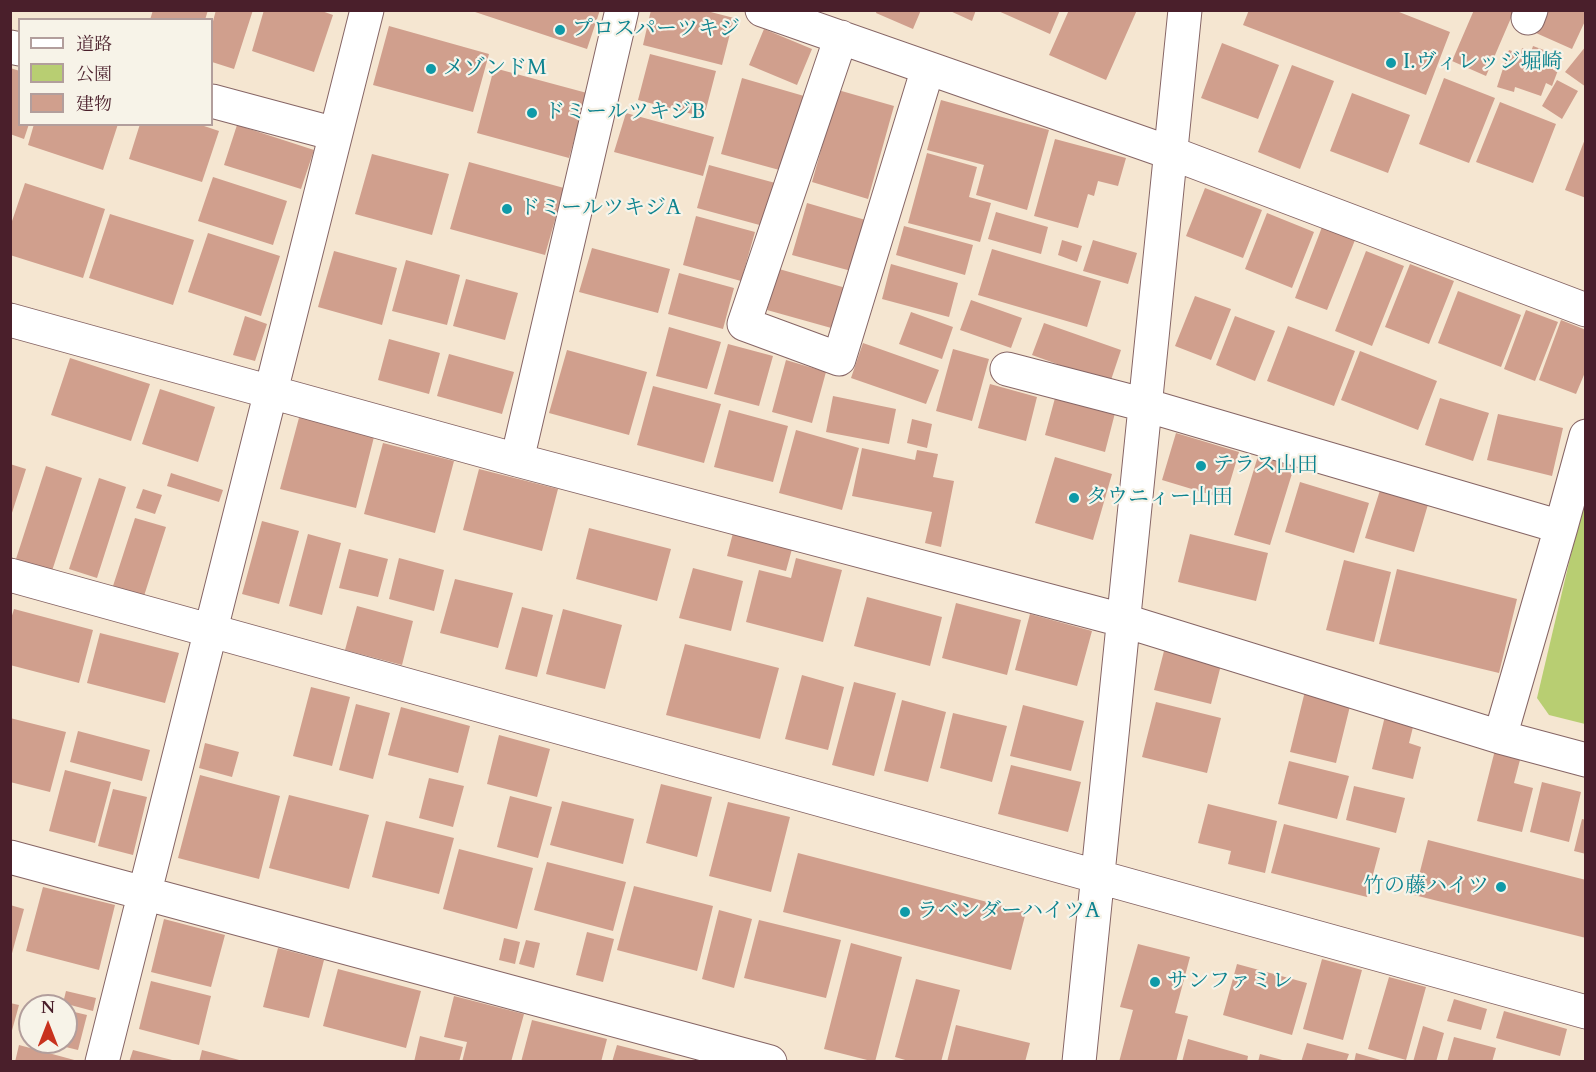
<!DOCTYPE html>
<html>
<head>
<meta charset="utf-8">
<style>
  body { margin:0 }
  #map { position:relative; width:1596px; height:1072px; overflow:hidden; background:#f5e6d1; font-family:Cardo,"Noto Serif JP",serif }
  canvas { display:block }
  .frame { position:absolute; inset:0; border:12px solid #4a1f2b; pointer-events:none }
  .legend { position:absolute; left:18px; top:18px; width:195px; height:108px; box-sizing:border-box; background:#f7f3e8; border:2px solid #b29e9c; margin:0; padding:8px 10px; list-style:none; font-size:18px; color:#4a1f2b }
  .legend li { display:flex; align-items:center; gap:12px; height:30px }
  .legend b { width:30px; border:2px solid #b29e9c }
  .north { position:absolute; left:18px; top:994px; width:60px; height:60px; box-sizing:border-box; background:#f7f3e8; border:2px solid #b29e9c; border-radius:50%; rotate:0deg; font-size:16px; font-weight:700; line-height:24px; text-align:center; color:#4a1f2b }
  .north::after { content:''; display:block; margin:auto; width:21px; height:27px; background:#c8321e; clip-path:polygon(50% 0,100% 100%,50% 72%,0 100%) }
</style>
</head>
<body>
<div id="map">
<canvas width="1596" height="1072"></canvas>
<div class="frame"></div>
<ul class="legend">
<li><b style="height:8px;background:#fff"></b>道路</li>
<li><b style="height:16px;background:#b8ce72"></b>公園</li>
<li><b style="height:16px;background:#d09f8d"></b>建物</li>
</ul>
<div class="north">N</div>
</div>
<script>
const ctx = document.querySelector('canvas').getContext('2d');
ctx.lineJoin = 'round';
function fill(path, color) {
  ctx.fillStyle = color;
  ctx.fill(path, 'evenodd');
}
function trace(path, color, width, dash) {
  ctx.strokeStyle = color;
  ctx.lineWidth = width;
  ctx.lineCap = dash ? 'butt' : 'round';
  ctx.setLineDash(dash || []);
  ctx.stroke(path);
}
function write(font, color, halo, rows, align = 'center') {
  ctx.font = font + ' Cardo,"Noto Serif JP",serif';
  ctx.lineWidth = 4.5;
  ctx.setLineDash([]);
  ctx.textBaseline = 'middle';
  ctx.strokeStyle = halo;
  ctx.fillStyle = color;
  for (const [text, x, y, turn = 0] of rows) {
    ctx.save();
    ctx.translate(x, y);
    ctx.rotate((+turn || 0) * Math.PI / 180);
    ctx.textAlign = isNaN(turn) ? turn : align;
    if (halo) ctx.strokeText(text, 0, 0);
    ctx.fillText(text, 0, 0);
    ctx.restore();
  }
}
fill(new Path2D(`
  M1585 495V724L1549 715 1537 698Z`), '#b8ce72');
fill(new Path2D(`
  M153 10H208L205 20H150Z
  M216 10H253L234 69 212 62V25Z
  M264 10H319L333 15 314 72 252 51Z
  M469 10H600L587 49Z
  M651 10H703L734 18 722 65 643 45Z
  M877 10H921L913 29 876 13Z
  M948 10H976L972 21Z
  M996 10H1060L1050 34Z
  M1069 10H1137L1106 80 1049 55Z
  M1249 10H1394L1450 32 1426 95 1243 25Z
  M1474 10 1514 11 1486 76 1452 61Z
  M1546 10H1586V19L1572 49 1536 33Z
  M389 26 489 54 473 112 373 85Z
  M764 29 812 49 797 85 749 65Z
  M1222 43 1279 65 1258 119 1201 98Z
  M1533 46 1563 57 1552 86 1546 83 1541 96 1515 87 1514 92 1497 87 1509 50 1521 54 1522 48 1531 52Z
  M1586 46V87L1565 72Z
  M650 54 716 71 704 117 638 100Z
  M1292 65 1334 81 1300 169 1258 152Z
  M10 68 20 71V124H29L24 139 10 134Z
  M494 68 587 93 569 158 477 133Z
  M742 78 804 96 783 171 721 154Z
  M1444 78 1495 98 1469 163 1419 144Z
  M1557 80 1578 91 1562 119 1542 106Z
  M838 90 894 106 868 199 812 182Z
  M1352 93 1410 115 1388 173 1330 151Z
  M941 100 1049 130 1027 210 976 195 984 165 927 150Z
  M1500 102 1556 124 1533 183 1476 162Z
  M626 113 714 137 703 176 614 152Z
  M34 124H118L103 170 28 145Z
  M140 124H198L219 131 202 182 129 159Z
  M237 125 314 150 301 189 224 165Z
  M1055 139 1126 158 1118 186 1098 181 1094 196 1088 194 1078 228 1034 216Z
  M1585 139H1586V198L1565 190Z
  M927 153 977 167 969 197 991 203 980 242 908 223Z
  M372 154 449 174 432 235 355 214Z
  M469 162 564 188 545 255 450 229Z
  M709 165 779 184 767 227 697 208Z
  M213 177 287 201 273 245 198 221Z
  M25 183 105 209 83 278 10 255V227Z
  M1205 188 1262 210 1243 258 1186 236Z
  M807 203 869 221 855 272 792 255Z
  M996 212 1048 227 1041 254 988 239Z
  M1267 213 1314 232 1292 288 1245 269Z
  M110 214 194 240 173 305 89 278Z
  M696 216 755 232 741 281 683 265Z
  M904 226 973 245 965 275 896 255Z
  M1322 227 1355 240 1327 310 1295 298Z
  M208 233 280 256 261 316 188 292Z
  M1062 240 1082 246 1077 262 1058 255Z
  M1093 240 1137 253 1128 284 1083 271Z
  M592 248 670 269 658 313 579 292Z
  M992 249 1101 281 1087 327 978 295Z
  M334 251 397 268 382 325 318 307Z
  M1366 251 1404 266 1372 346 1335 331Z
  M406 260 460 275 447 325 392 311Z
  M891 264 958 283 949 317 882 299Z
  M1410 264 1454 281 1429 344 1385 327Z
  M779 269 853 290 842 331 767 310Z
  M679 273 734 288 723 329 668 314Z
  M466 279 518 293 505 340 453 326Z
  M1458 291 1521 315 1501 367 1438 343Z
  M1195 296 1231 309 1211 360 1175 346Z
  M971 300 1022 318 1011 348 960 330Z
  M1526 310 1558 322 1535 381 1504 369Z
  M911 312 953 327 942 359 899 344Z
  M245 316 267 324 255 361 233 355Z
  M1235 316 1275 331 1255 381 1216 365Z
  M1561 320 1586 330V370L1576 394 1539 380Z
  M1044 323 1121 350 1110 383 1032 355Z
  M1288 326 1355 351 1334 406 1267 381Z
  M669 327 721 342 707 389 656 376Z
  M389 339 440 353 429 394 378 380Z
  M863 343 939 370 926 404 851 378Z
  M728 344 773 356 759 406 714 394Z
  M953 349 989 359 972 421 936 411Z
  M567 350 647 372 629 435 549 413Z
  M1360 351 1437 381 1418 430 1341 400Z
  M449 354 514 372 502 414 437 396Z
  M70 358 150 384 131 441 51 415Z
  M786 360 826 372 812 423 772 412Z
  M990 384 1037 397 1026 441 978 428Z
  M653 386 721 404 704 463 637 445Z
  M160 389 215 407 198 462 142 444Z
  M833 396 896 409 889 444 826 432Z
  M1055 398 1115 413 1105 452 1045 435Z
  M1440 398 1489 413 1473 461 1425 445Z
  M729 410 788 426 773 482 714 467Z
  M300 414 375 433 356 508 280 489Z
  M1498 414 1563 428 1552 476 1487 460Z
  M912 419 932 424 927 448 907 443Z
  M796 430 859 448 842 510 779 493Z
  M1176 433 1239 452 1225 499 1162 480Z
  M383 443 454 461 435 533 364 514Z
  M862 448 915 460 917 450 938 454 933 477 954 481 941 547 925 543 932 512 852 496Z
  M1258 456 1294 467 1270 545 1234 535Z
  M1055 457 1112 474 1093 540 1035 523Z
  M10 464 26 469 11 516H10Z
  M46 466 82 478 52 571 16 559Z
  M479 469 558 489 542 551 463 530Z
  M171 473 223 490 219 502 167 486Z
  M99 478 126 487 97 578 69 569Z
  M1300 482 1369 503 1354 553 1285 532Z
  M1381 487 1429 501 1414 552 1365 538Z
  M143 489 162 495 155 514 136 508Z
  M135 518 166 527 144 596 113 586Z
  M262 521 299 531 279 604 242 594Z
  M589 528 671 549 657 601 576 579Z
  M733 533 792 549 786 571 727 556Z
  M308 534 341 543 322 615 289 606Z
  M1190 534 1268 553 1256 601 1178 582Z
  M349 549 388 559 378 597 339 588Z
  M399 558 444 570 434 611 389 599Z
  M796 558 842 570 823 642 746 622 759 570 791 578Z
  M1344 560 1391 572 1374 642 1326 630Z
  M693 568 743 581 731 631 679 618Z
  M1397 569 1517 599 1499 673 1379 644Z
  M455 579 513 593 498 648 440 633Z
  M867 597 942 617 930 666 854 646Z
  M956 603 1021 620 1007 675 942 658Z
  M357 606 413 621 402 665 345 650Z
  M522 607 553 615 537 677 505 669Z
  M14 609 93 630 79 683 10 665V622Z
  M563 609 622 625 605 689 546 674Z
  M1030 614 1092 631 1077 686 1015 670Z
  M100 633 179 653 165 703 87 683Z
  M685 644 779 668 760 739 666 715Z
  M1165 647 1222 661 1211 704 1154 690Z
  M802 675 844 687 828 750 785 739Z
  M854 682 896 693 874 776 832 765Z
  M311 687 350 697 332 766 293 756Z
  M1306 687 1352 698 1336 763 1290 752Z
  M902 700 946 712 928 782 884 771Z
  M1156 702 1221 718 1207 773 1142 757Z
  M356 704 390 713 373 779 339 770Z
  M1023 705 1084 721 1071 771 1010 756Z
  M401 707 470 726 458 773 388 755Z
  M1387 708 1416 715 1409 743 1421 747 1413 779 1372 769Z
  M953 713 1007 726 992 782 940 768Z
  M10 718 66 732 50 792 10 782Z
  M78 731 150 750 142 781 70 762Z
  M499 735 550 749 537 797 487 784Z
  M205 743 239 752 232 777 199 768Z
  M1495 750 1521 756 1514 783 1533 788 1522 832 1477 821Z
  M1289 761 1349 776 1337 819 1278 804Z
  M1011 765 1081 782 1068 832 998 814Z
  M65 770 111 782 95 843 49 831Z
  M200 775 280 796 259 879 178 858Z
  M429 778 464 786 453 827 419 818Z
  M1542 782 1581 792 1569 842 1530 832Z
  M661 784 712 797 697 857 646 843Z
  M1354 786 1405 798 1396 833 1346 820Z
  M113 789 147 797 133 855 98 846Z
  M289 795 369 815 349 889 269 868Z
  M510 796 552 807 538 858 497 847Z
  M562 801 634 819 623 864 550 845Z
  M728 802 790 817 771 892 709 876Z
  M1208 804 1277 821 1265 873 1228 864 1231 851 1198 843Z
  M1582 819 1586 820V854L1574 851Z
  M386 821 454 838 439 894 372 877Z
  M1284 824 1380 848 1367 897 1271 873Z
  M1428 840 1586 880V938L1414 895Z
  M459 849 533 868 517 929 443 909Z
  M798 853 1026 912 1011 970 783 912Z
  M547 862 626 882 613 931 534 910Z
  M634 886 713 906 697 971 617 950Z
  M43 887 115 905 99 970 26 951Z
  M10 905 24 909 11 957H10Z
  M719 910 752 919 734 988 702 979Z
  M164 919 225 935 211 987 151 972Z
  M759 920 841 940 826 998 744 978Z
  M587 932 614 939 603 982 576 975Z
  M504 938 520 942 515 964 499 960Z
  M526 940 540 943 534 968 519 964Z
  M851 943 902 957 875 1062 824 1049Z
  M1138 944 1190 957 1175 1013 1188 1016 1176 1062H1119L1133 1010 1120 1007Z
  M278 948 324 960 309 1018 263 1007Z
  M1322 959 1362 970 1343 1040 1303 1029Z
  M1237 964 1307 983 1292 1035 1223 1015Z
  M338 969 421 991 406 1048 323 1026Z
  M1389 977 1426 987 1406 1060 1368 1049Z
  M916 979 960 990 941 1062H912L895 1057Z
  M151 981 211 996 199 1045 139 1029Z
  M66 991 96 998 93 1011 63 1003Z
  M454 996 524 1014 511 1062H462L467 1042 444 1037Z
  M1454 999 1487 1009 1481 1030 1447 1021Z
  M10 1003 19 1005 11 1034H10Z
  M29 1010H30V1038L23 1036Z
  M66 1010 87 1015 78 1050 49 1043 66 1042Z
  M1504 1011 1567 1029 1560 1056 1496 1038Z
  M532 1020 607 1039 601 1062H521Z
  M956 1025 1030 1043 1025 1062H947Z
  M1423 1026 1444 1033 1436 1062H1413Z
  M420 1036 463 1047 459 1062H414Z
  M1454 1037 1496 1048 1492 1062H1447Z
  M1188 1039 1248 1056 1247 1062H1182Z
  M1307 1043 1349 1054 1346 1062H1301Z
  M19 1045 78 1061V1062H15Z
  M617 1045 680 1061V1062H612Z
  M133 1050 176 1061V1062H129Z
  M202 1050 243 1061V1062H199Z
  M1356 1053 1384 1061V1062H1354Z
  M1260 1054 1286 1061V1062H1258Z`), '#d09f8d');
const minor = new Path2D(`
  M762 10 1171 153 1586 310
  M1528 18 1531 10
  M841 37 744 324 839 359 928 68
  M10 47 20 49
  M212 101 335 134
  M10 320 517 460 1122 620 1500 737 1586 760
  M1007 369 1145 405 1561 527
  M517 460 622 10
  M10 575 1586 1012
  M1500 737 1561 527 1586 436
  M10 857 770 1062
  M102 1062 367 10
  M1079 1062 1185 10`);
trace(minor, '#866565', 35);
trace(minor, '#fff', 33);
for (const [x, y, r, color] of [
  [560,30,6,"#0f9aa8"],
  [1391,63,6,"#0f9aa8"],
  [431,69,6,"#0f9aa8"],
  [532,113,6,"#0f9aa8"],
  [507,209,6,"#0f9aa8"],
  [1201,466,6,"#0f9aa8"],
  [1074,498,6,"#0f9aa8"],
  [1501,887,6,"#0f9aa8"],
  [905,912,6,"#0f9aa8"],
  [1155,982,6,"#0f9aa8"]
]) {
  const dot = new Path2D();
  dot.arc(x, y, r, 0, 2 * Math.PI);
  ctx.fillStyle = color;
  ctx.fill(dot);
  trace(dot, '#f7f3e8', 2);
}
write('21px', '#0d838f', '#f7f3e8', [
  ["プロスパーツキジ",572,30],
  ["I.ヴィレッジ堀崎",1403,63],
  ["メゾンドM",443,69],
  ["ドミールツキジB",544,113],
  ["ドミールツキジA",519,209],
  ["テラス山田",1213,466],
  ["タウニィー山田",1086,498],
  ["竹の藤ハイツ",1489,887,"right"],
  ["ラベンダーハイツA",917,912],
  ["サンファミレ",1167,982]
], 'left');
</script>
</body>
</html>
